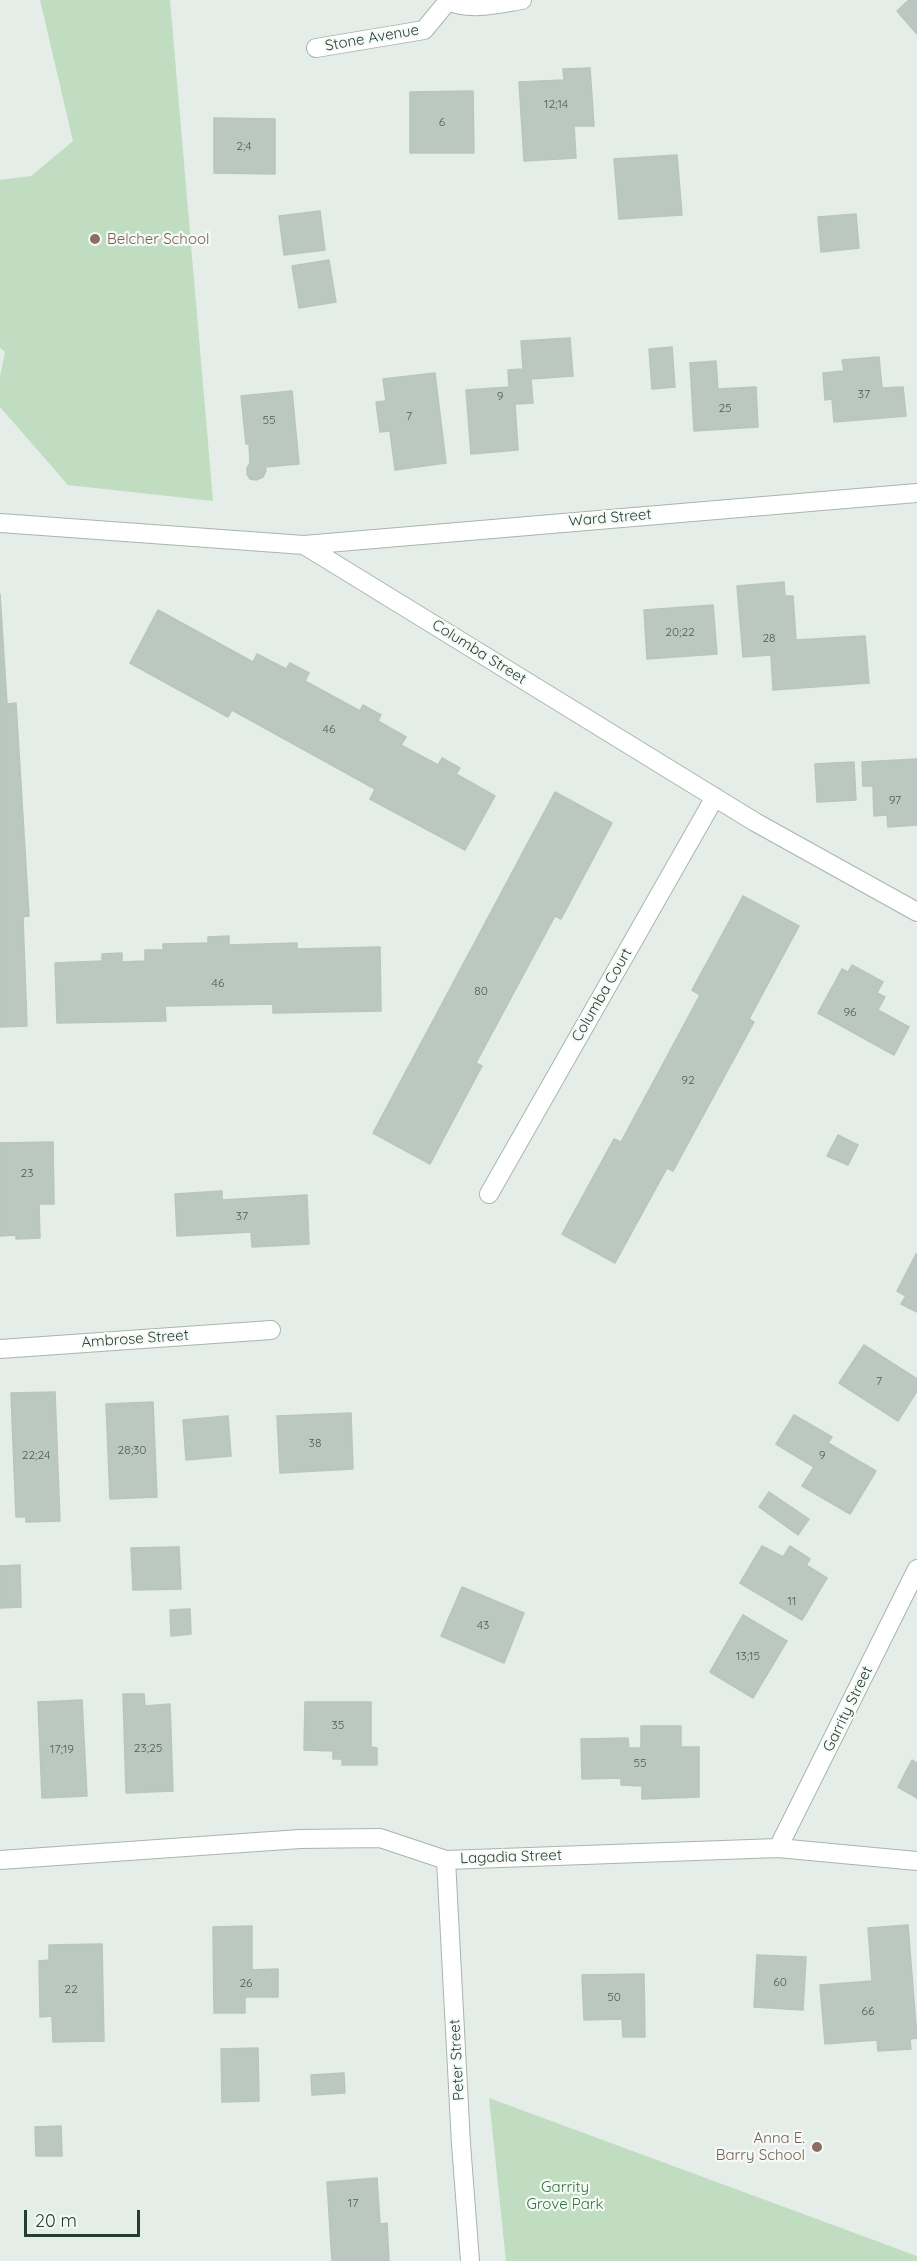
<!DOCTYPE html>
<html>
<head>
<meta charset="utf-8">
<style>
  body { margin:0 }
  #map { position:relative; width:917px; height:2261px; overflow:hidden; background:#e5ede8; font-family:Quicksand,sans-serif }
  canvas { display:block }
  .scale { position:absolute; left:24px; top:2210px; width:116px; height:27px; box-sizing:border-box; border:3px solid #253e32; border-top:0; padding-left:8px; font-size:18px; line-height:21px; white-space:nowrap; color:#253e32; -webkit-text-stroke:4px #f6faf7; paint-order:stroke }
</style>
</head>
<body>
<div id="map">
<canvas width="917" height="2261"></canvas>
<div class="scale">20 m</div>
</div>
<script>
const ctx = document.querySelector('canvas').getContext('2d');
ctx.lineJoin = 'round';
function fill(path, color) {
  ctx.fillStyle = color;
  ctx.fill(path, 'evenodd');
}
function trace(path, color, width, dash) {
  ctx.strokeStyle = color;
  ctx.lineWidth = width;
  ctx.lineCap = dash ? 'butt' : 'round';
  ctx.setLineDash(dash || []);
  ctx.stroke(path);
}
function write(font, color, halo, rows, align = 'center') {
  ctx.font = font + ' Quicksand,sans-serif';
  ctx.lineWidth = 4.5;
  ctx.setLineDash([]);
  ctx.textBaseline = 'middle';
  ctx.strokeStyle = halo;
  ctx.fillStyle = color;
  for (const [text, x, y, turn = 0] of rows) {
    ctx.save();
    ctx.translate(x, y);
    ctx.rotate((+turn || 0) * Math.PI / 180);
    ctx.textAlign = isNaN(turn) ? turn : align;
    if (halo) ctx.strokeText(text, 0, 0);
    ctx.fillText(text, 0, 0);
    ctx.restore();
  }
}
fill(new Path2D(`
  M40 0H170L213 501 68 485 0 407V376L5 352 0 348V180L31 176 73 141Z
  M489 2098 917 2256V2261H506Z`), '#c0ddc1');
const building = new Path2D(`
  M909 0H917V34L897 11Z
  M590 68 594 126H574L576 158 524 161 519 82 564 80 563 69Z
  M473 91 474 153H410V92Z
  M214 118 275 119V174L214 173Z
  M677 155 682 215 619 219 614 159Z
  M320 211 325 250 284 255 279 216Z
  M856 214 859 248 821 252 818 217Z
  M329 260 336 302 299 308 292 266Z
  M570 338 573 376 531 379 533 403 515 404 518 450 471 454 466 390 509 387 508 370 523 369 521 341Z
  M672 347 675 387 652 389 649 349Z
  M879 357 882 388 903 387 906 416 834 422 832 399 825 400 823 373 844 371 842 360Z
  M716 361 718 389 756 387 758 427 694 431 690 363Z
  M435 373 446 463 395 470 390 431 380 432 376 402 386 401 383 379Z
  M292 391 299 464 265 467 266 471 263 477 256 480 250 479 247 474V468L250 463 249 444H246L241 396Z
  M784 582 785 596H793L796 640 865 636 869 683 773 690 771 655 743 657 737 586Z
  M0 594 7 704 16 703 29 916 23 917 27 1026 0 1027Z
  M713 605 717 654 647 659 644 610Z
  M158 610 253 662 257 654 286 669 290 663 309 673 305 681 360 711 363 705 381 715 378 721 406 737 401 745 438 765 442 758 460 768 456 774 495 796 465 850 370 799 375 789 232 710 228 717 130 663Z
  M917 759V825L888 827 887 815 874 816 873 786H863L862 762Z
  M854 762 856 800 817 802 815 764Z
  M555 792 612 823 561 919 555 916 476 1063 482 1066 430 1164 373 1133Z
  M743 896 799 926 749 1019 754 1022 673 1171 667 1168 615 1263 562 1234 614 1139 621 1142 700 995 692 990Z
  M229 936V945L297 943V949L380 947 381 1011 273 1013V1004L165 1006 166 1021 57 1023 55 963 102 961V954L122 953V962L145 961V950H163V944L208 943V937Z
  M852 965 883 982 877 993 885 997 878 1010 909 1027 894 1055 818 1013 842 969 848 972Z
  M838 1135 858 1145 848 1165 827 1156Z
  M53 1142 54 1204H39L40 1238 16 1239V1235L0 1236V1143Z
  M222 1191V1200L307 1195 309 1244 252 1247 251 1232 177 1236 175 1194Z
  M916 1254H917V1312L901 1304 906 1296 897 1291Z
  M864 1345 917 1379V1391L898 1421 839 1383Z
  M55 1392 60 1521 26 1522V1517H16L11 1393Z
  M153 1402 157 1497 110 1499 106 1404Z
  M351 1413 353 1469 280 1473 277 1416Z
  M794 1415 832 1437 828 1443 876 1471 850 1514 802 1486 814 1467 776 1444Z
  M228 1416 231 1456 186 1460 183 1420Z
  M769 1492 809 1519 798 1535 759 1507Z
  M762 1546 783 1557 790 1546 810 1559 806 1565 827 1578 802 1620 740 1583Z
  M179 1547 181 1589 133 1590 131 1548Z
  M20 1565 21 1607 0 1608V1566Z
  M462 1587 524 1613 504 1663 441 1636Z
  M190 1609 191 1634 171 1636 170 1610Z
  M743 1615 787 1641 753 1698 710 1672Z
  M123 1694H144L145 1706 170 1704 173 1791 126 1793Z
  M82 1700 87 1796 42 1798 38 1702Z
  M305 1702H371V1747L377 1748V1765H342V1759H333V1751L304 1750Z
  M641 1726H681V1747H699V1797L642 1799V1786L621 1785V1778L582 1779 581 1739 628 1738 629 1748H641Z
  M912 1760 917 1763V1798L898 1787Z
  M908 1925 917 2038 910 2039 911 2049 878 2051 877 2040 825 2044 820 1985 872 1981 868 1928Z
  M252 1926V1970L278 1969V1997H245V2013H214L213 1927Z
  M102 1944 104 2041 53 2042 52 2016 40 2017 39 1961 49 1960V1945Z
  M757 1955 806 1957 803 2010 754 2007Z
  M644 1974 645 2037H623L622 2019 584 2020 582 1975Z
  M258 2048 259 2101 222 2102 221 2049Z
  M344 2073 345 2093 312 2095 311 2075Z
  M61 2126 62 2156H36L35 2127Z
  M377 2178 380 2224 387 2223 389 2261H332L327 2182Z`);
fill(building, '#bac8c0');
trace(building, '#b8c6bd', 1.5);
const minor = new Path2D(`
  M316 48 424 30 448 1C471 11 497 4 522 0
  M0 523 304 545 755 822 917 912
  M304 545 917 493
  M489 1194 715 797
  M0 1349 271 1330
  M778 1848 917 1569
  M0 1860 300 1839 380 1838 446 1860 778 1848 917 1861
  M446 1860 461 2144 470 2261`);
trace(minor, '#a8b5ae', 20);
trace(minor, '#fff', 18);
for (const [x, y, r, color] of [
  [95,239,6,"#8d6e63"],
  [817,2147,6,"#8d6e63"]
]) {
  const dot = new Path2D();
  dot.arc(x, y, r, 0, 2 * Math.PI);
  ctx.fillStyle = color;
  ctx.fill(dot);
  trace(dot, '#f6faf7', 2);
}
write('12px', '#4a6056', null, [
  ["12;14",556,104],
  ["6",442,122],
  ["2;4",244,146],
  ["37",864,394],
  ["9",500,396],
  ["25",725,408],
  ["7",409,416],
  ["55",269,420],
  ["20;22",680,632],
  ["28",769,638],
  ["46",329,729],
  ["97",895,800],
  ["46",218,983],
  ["80",481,991],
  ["96",850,1012],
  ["92",688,1080],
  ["23",27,1173],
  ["37",242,1216],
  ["7",879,1381],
  ["38",315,1443],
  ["28;30",132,1450],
  ["22;24",36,1455],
  ["9",822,1455],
  ["11",792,1601],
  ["43",483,1625],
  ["13;15",748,1656],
  ["35",338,1725],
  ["23;25",148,1748],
  ["17;19",62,1749],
  ["55",640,1763],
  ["60",780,1982],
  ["26",246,1983],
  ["22",71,1989],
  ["50",614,1997],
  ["66",868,2011],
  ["17",353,2203]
]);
write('15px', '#253e32', '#f6faf7', [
  ["Stone Avenue",372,38,-10],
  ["Ward Street",610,518,-5],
  ["Columba Street",479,652,32],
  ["Columba Court",602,995,-60],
  ["Ambrose Street",135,1339,-4],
  ["Garrity Street",848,1709,-64],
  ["Lagadia Street",511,1857,-2],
  ["Peter Street",457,2060,-93]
]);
write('15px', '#785e54', '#f6faf7', [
  ["Belcher School",107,239],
  ["Anna E.",805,2138,"right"],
  ["Barry School",805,2155,"right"]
], 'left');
write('15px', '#32723c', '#f6faf7', [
  ["Garrity",565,2187],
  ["Grove Park",565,2204]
]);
</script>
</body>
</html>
